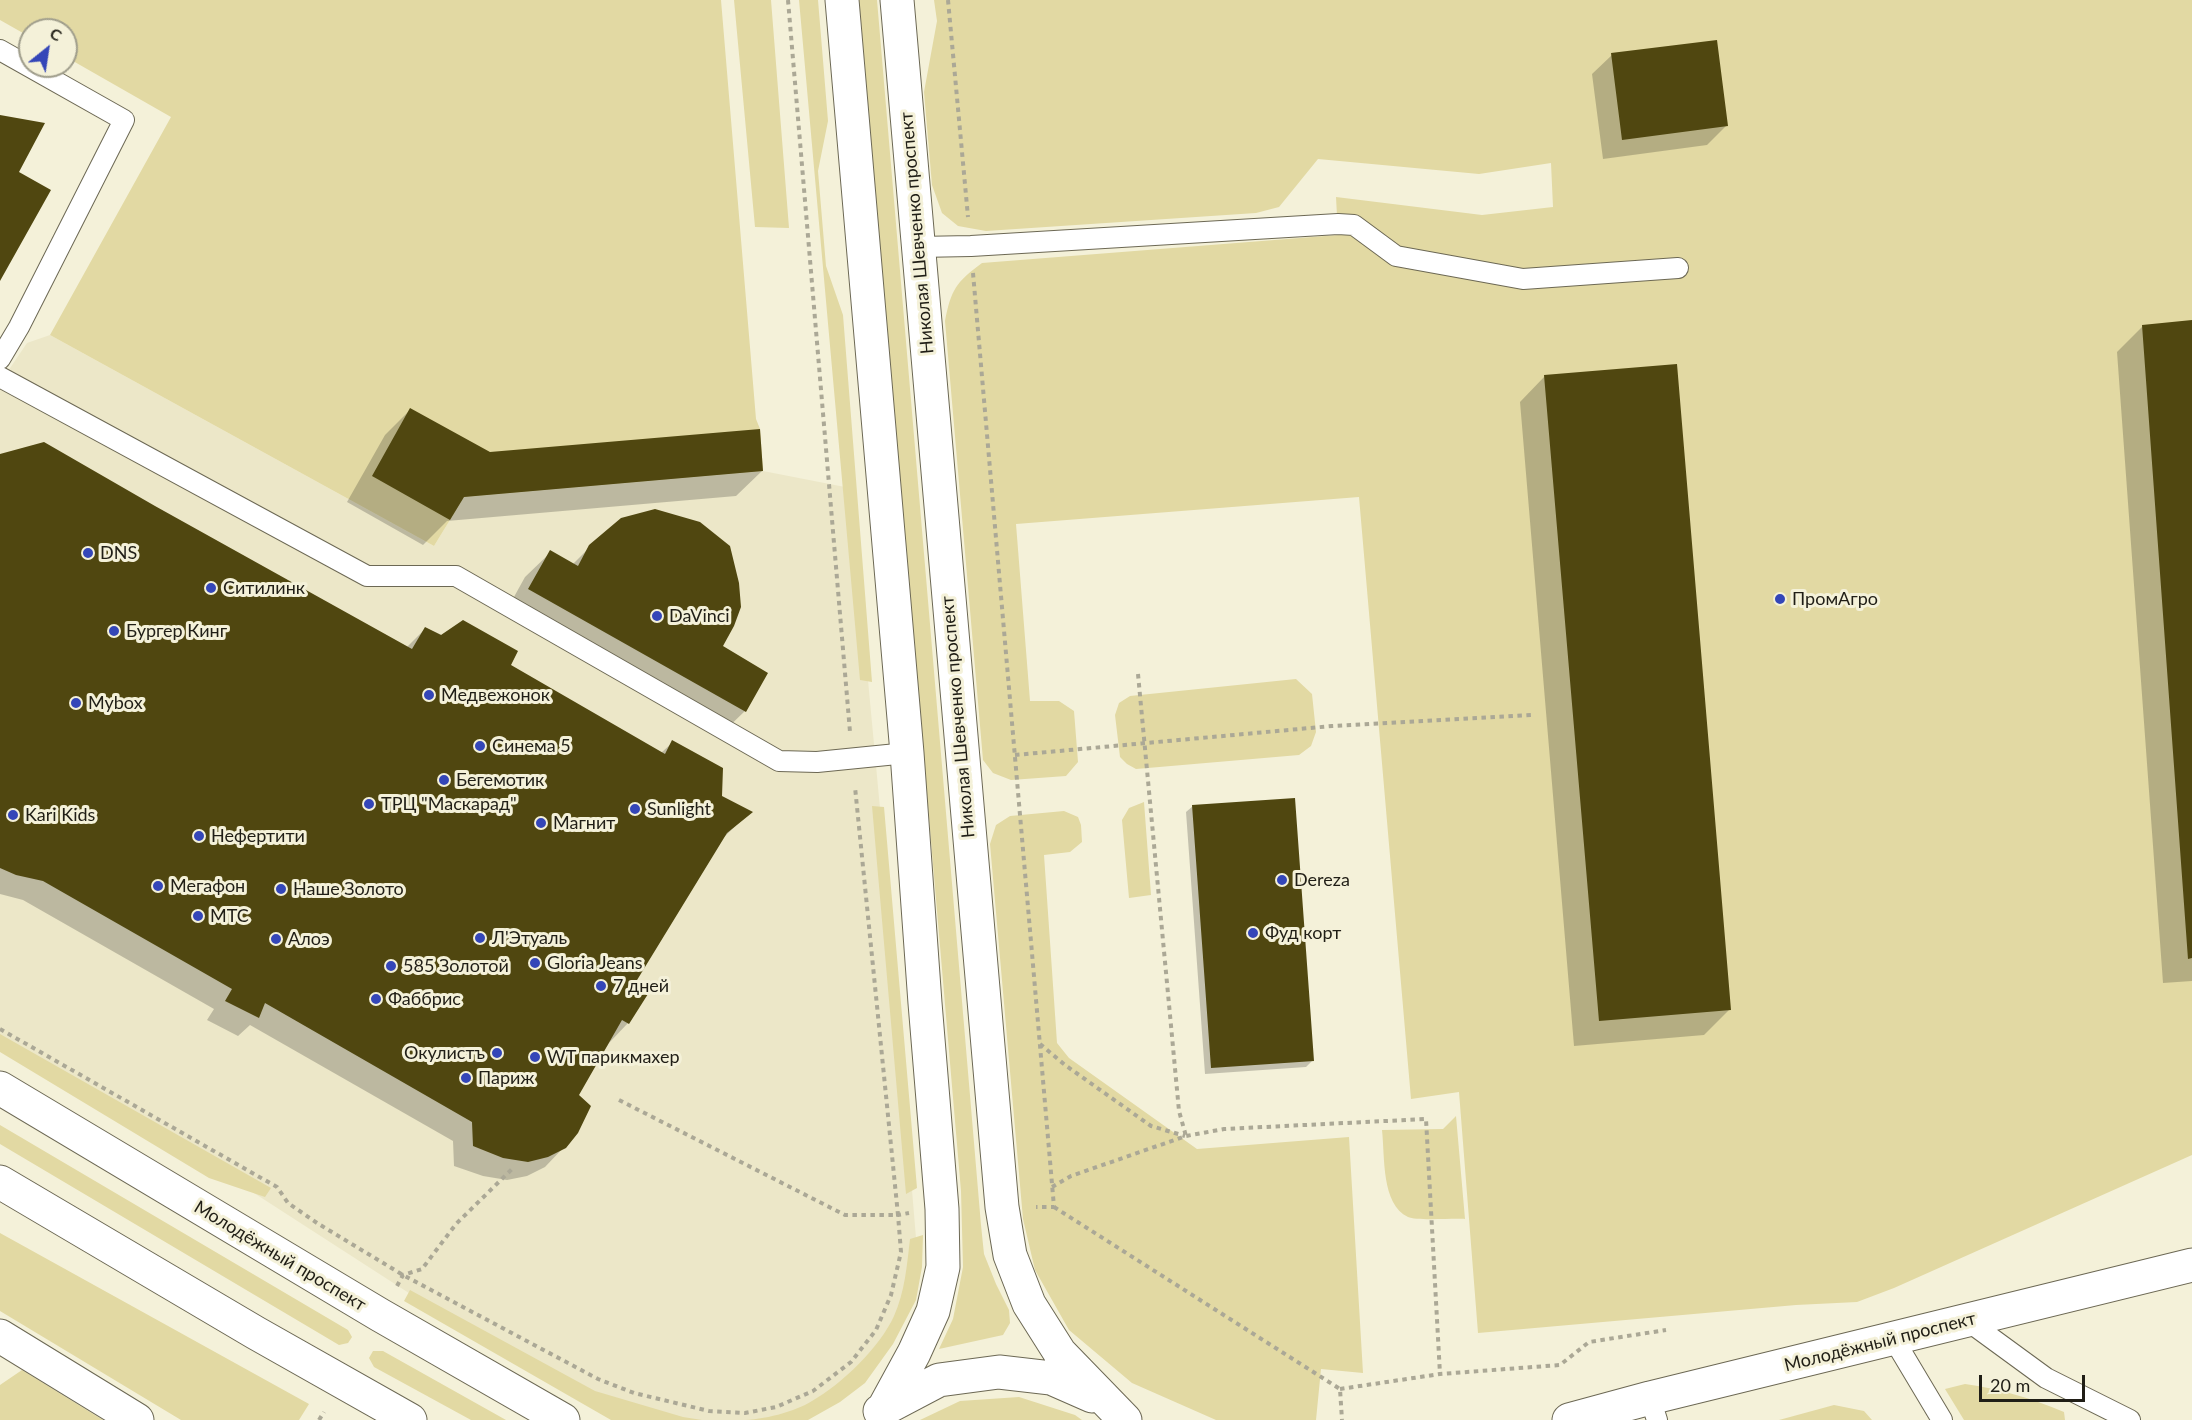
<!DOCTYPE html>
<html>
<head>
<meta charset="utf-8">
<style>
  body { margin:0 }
  #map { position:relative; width:2192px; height:1420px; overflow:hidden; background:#f4f1d9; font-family:Lato,sans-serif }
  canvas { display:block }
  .north { position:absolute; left:18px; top:18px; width:60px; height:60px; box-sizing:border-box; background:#f4f1d9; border:2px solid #9f9d8b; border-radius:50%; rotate:30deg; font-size:16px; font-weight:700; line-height:24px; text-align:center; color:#201e16 }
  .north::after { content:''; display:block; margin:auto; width:21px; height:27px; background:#3446b8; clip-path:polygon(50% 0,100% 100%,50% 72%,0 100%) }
  .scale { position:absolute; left:1979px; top:1375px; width:106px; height:27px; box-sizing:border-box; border:3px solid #201e16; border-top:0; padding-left:8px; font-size:18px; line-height:21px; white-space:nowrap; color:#201e16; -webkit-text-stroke:4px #f4f1d9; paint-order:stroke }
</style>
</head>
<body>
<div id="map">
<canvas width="2192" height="1420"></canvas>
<div class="north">С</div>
<div class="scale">20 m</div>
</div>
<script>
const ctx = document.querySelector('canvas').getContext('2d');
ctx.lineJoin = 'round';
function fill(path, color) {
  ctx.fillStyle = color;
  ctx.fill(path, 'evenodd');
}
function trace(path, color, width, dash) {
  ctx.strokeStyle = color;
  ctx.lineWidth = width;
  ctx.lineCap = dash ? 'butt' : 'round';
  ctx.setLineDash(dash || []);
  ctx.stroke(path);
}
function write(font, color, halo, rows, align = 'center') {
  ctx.font = font + ' Lato,sans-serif';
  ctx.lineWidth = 6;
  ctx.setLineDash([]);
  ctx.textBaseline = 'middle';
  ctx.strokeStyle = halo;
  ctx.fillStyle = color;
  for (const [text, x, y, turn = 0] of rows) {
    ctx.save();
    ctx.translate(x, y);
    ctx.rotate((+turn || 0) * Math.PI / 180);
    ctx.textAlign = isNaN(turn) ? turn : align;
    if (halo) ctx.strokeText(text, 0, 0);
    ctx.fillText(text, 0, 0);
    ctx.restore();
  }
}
fill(new Path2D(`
  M50 335 434 546 464 497 763 471 850 488 881 819 917 1250 911 1290 863 1372 783 1420H653L608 1409 429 1306 223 1173 0 1042V383L27 343Z`), '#ece7c8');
fill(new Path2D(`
  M0 0H721L756 419 760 429 763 471 464 497 434 546 50 335 171 117 66 57V30H30V37L0 20Z
  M734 0H771L789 228 755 227Z
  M799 0H818L828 121 818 171 826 266 843 315 872 682 860 680Z
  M859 0H877L981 1225 984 1254 996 1284 1009 1310 1010 1323 1003 1335 939 1349 953 1319 963 1267 961 1191Z
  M934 0H2192V1155L1894 1288 1857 1302 1796 1305 1478 1333 1459 1092 1411 1099 1359 497 1016 524 1030 701H1059L1074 711 1078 762 1066 776 1011 780 993 773 983 760 945 321C951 290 956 282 982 263L1338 235 1336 197 1482 215 1553 207 1551 163 1479 174 1318 159 1279 207 1256 213 986 231 958 226 942 213 932 185 924 92 937 21Z
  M1296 679 1312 694 1316 732 1311 746 1299 755 1136 769 1127 764 1120 757 1115 715 1119 703 1130 696Z
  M1144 802 1151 895 1129 898 1122 820 1129 808Z
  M872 806 884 807 917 1188 906 1194Z
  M1064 811 1078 817 1081 825 1082 842 1070 852 1044 855 1057 1043 1069 1058 1197 1149 1349 1137 1363 1373 1321 1369 1316 1420H1216L1132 1383 1069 1330 1035 1270 1023 1219 990 844 996 825 1010 816Z
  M0 1034 271 1188 265 1197 209 1178 0 1052Z
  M1456 1116 1465 1219C1454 1218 1416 1221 1408 1217 1381 1204 1385 1157 1382 1130L1443 1129Z
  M0 1125 348 1330 352 1337 348 1343 339 1345 0 1144Z
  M0 1233 309 1404 299 1420H181L0 1311Z
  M923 1235 922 1267 916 1300 893 1344 865 1383 840 1402 808 1420H742C762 1420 795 1412 812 1401 842 1384 880 1347 894 1316 905 1292 907 1264 910 1239Z
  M410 1290 595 1391 683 1417 702 1420H611L404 1301Z
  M373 1351H383L506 1420H471L374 1367 369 1358Z
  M22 1370 103 1420H0V1385Z
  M1965 1384C2000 1389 2031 1398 2064 1412L2065 1420H1964L1945 1389Z
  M1019 1397 1075 1415 1082 1420H920L960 1401Z
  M1834 1405 1864 1411 1872 1420H1779Z`), '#e2d9a3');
fill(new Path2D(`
  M1612 55 1727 125 1707 145 1603 159 1592 74Z
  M2192 322V981L2163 983 2117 352 2143 326Z
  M1545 376 1729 1010 1704 1035 1574 1046 1520 402Z
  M410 410 490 453 762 471 736 496 447 521 423 545 347 502 385 435Z
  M0 456 154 507 406 648 426 628 509 665 661 753 673 742 721 797 750 812 722 839 632 985 628 1023 609 1043 577 1096 565 1146 545 1167 527 1176 507 1180 483 1176 454 1166 453 1141 250 1025 238 1036 207 1020 214 1009 23 900 0 894Z
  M591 546 721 647 745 711 719 736 504 615 525 577 551 552 573 564Z
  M1193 806 1312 1061 1306 1067 1205 1074 1186 812Z`), '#0003');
fill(new Path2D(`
  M1717 40 1728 126 1622 140 1611 53Z
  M0 115 45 123 19 172 51 190 0 281Z
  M2192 320V958L2188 959 2142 325Z
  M1677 364 1731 1010 1599 1021 1544 375Z
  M410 408 490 452 760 429 763 471 464 497 450 520 372 476Z
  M44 442 155 506 412 649 425 627 441 635 463 620 518 651 511 665 665 754 672 740 723 768 722 796 753 812 727 833 634 985 648 994 629 1024 622 1020 579 1095 591 1106 578 1133 566 1148 548 1157 528 1162 503 1158 473 1146 472 1122 265 1003 259 1018 225 1001 232 989 43 881 16 875 0 868V454Z
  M655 509 700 522 730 546 739 583 741 607 734 626 723 646 768 673 746 712 528 589 550 550 578 566 589 545 621 518Z
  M1295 798 1314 1061 1211 1068 1192 805Z`), '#504710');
const service = new Path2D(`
  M0 50 124 120 19 327 0 359
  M918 247 971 246 1338 224 1354 225 1396 256 1523 279 1678 268
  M0 377 367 576H456L779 761 817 762 907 753
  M1968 1321 2046 1378 2130 1420
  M1893 1338 1942 1420
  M1650 1398 1657 1420`);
const minor = new Path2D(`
  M0 1336 137 1420`);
const tertiary = new Path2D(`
  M1569 1420 1650 1398 2192 1265`);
const secondary = new Path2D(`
  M842 0 907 753 925 1003 942 1209 943 1267 933 1311 914 1353 884 1408
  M897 0 1002 1207 1010 1255 1029 1304 1060 1353 1125 1420
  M0 1088 380 1315 563 1420
  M0 1182 256 1333 410 1420
  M880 1411 939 1380 999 1372 1051 1378 1092 1396`);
trace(service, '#6c6854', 22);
trace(minor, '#6c6854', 35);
trace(tertiary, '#6c6854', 35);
trace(secondary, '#6c6854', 35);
trace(new Path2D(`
  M788 0 850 732
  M948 0 968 217
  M973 273 1054 1207H1036
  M1138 674 1179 1111 1186 1136
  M1015 755 1332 726 1531 715
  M0 1029 277 1187 288 1203 317 1223 403 1275 598 1379 634 1393 709 1411 745 1413 776 1407 813 1391 851 1362 876 1330 891 1295 901 1252 898 1215 909 1213
  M1040 1044 1065 1065 1151 1126 1185 1136
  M619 1100 845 1215H898L855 787
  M1052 1187 1071 1176 1186 1136 1224 1129 1426 1119 1440 1374
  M1054 1207 1340 1389 1342 1420
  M397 1286 403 1275 422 1269 456 1224 512 1169
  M1340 1389 1440 1374 1560 1365 1589 1342 1666 1330
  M319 1420 324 1412`), '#aba896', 4, [4.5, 4.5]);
trace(service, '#fff', 20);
trace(minor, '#fff', 33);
trace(tertiary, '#fff', 33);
trace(secondary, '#fff', 33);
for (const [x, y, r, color] of [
  [88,553,6,"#3446b8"],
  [211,588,6,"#3446b8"],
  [1780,599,6,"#3446b8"],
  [657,616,6,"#3446b8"],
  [114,631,6,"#3446b8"],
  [429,695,6,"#3446b8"],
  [76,703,6,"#3446b8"],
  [480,746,6,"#3446b8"],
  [444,780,6,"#3446b8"],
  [369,804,6,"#3446b8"],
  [635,809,6,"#3446b8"],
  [13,815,6,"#3446b8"],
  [541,823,6,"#3446b8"],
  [199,836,6,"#3446b8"],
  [1282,880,6,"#3446b8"],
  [158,886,6,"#3446b8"],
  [281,889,6,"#3446b8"],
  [198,916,6,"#3446b8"],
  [1253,933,6,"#3446b8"],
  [480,938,6,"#3446b8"],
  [276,939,6,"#3446b8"],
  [535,963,6,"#3446b8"],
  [391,966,6,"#3446b8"],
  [601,986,6,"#3446b8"],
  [376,999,6,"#3446b8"],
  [497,1053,6,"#3446b8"],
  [535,1057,6,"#3446b8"],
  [466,1078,6,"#3446b8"]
]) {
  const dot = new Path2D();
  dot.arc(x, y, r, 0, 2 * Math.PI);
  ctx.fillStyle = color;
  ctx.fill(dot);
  trace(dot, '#f4f1d9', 2);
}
write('18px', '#201e16', '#f4f1d9', [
  ["Николая Шевченко проспект",917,233,-95],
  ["Николая Шевченко проспект",958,717,-95],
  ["Молодёжный проспект",280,1256,31],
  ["Молодёжный проспект",1880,1342,-14]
]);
write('18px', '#201e16', '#f4f1d9', [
  ["DNS",100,553],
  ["Ситилинк",223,588],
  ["ПромАгро",1792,599],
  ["DaVinci",669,616],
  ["Бургер Кинг",126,631],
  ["Медвежонок",441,695],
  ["Mybox",88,703],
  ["Синема 5",492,746],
  ["Бегемотик",456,780],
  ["ТРЦ \"Маскарад\"",381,804],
  ["Sunlight",647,809],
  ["Kari Kids",25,815],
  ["Магнит",553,823],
  ["Нефертити",211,836],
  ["Dereza",1294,880],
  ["Мегафон",170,886],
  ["Наше Золото",293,889],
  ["МТС",210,916],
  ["Фуд корт",1265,933],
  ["Л'Этуаль",492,938],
  ["Алоэ",288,939],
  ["Gloria Jeans",547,963],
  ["585 Золотой",403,966],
  ["7 дней",613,986],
  ["Фаббрис",388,999],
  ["Окулистъ",485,1053,"right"],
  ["WT парикмахер",547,1057],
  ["Париж",478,1078]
], 'left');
</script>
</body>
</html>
